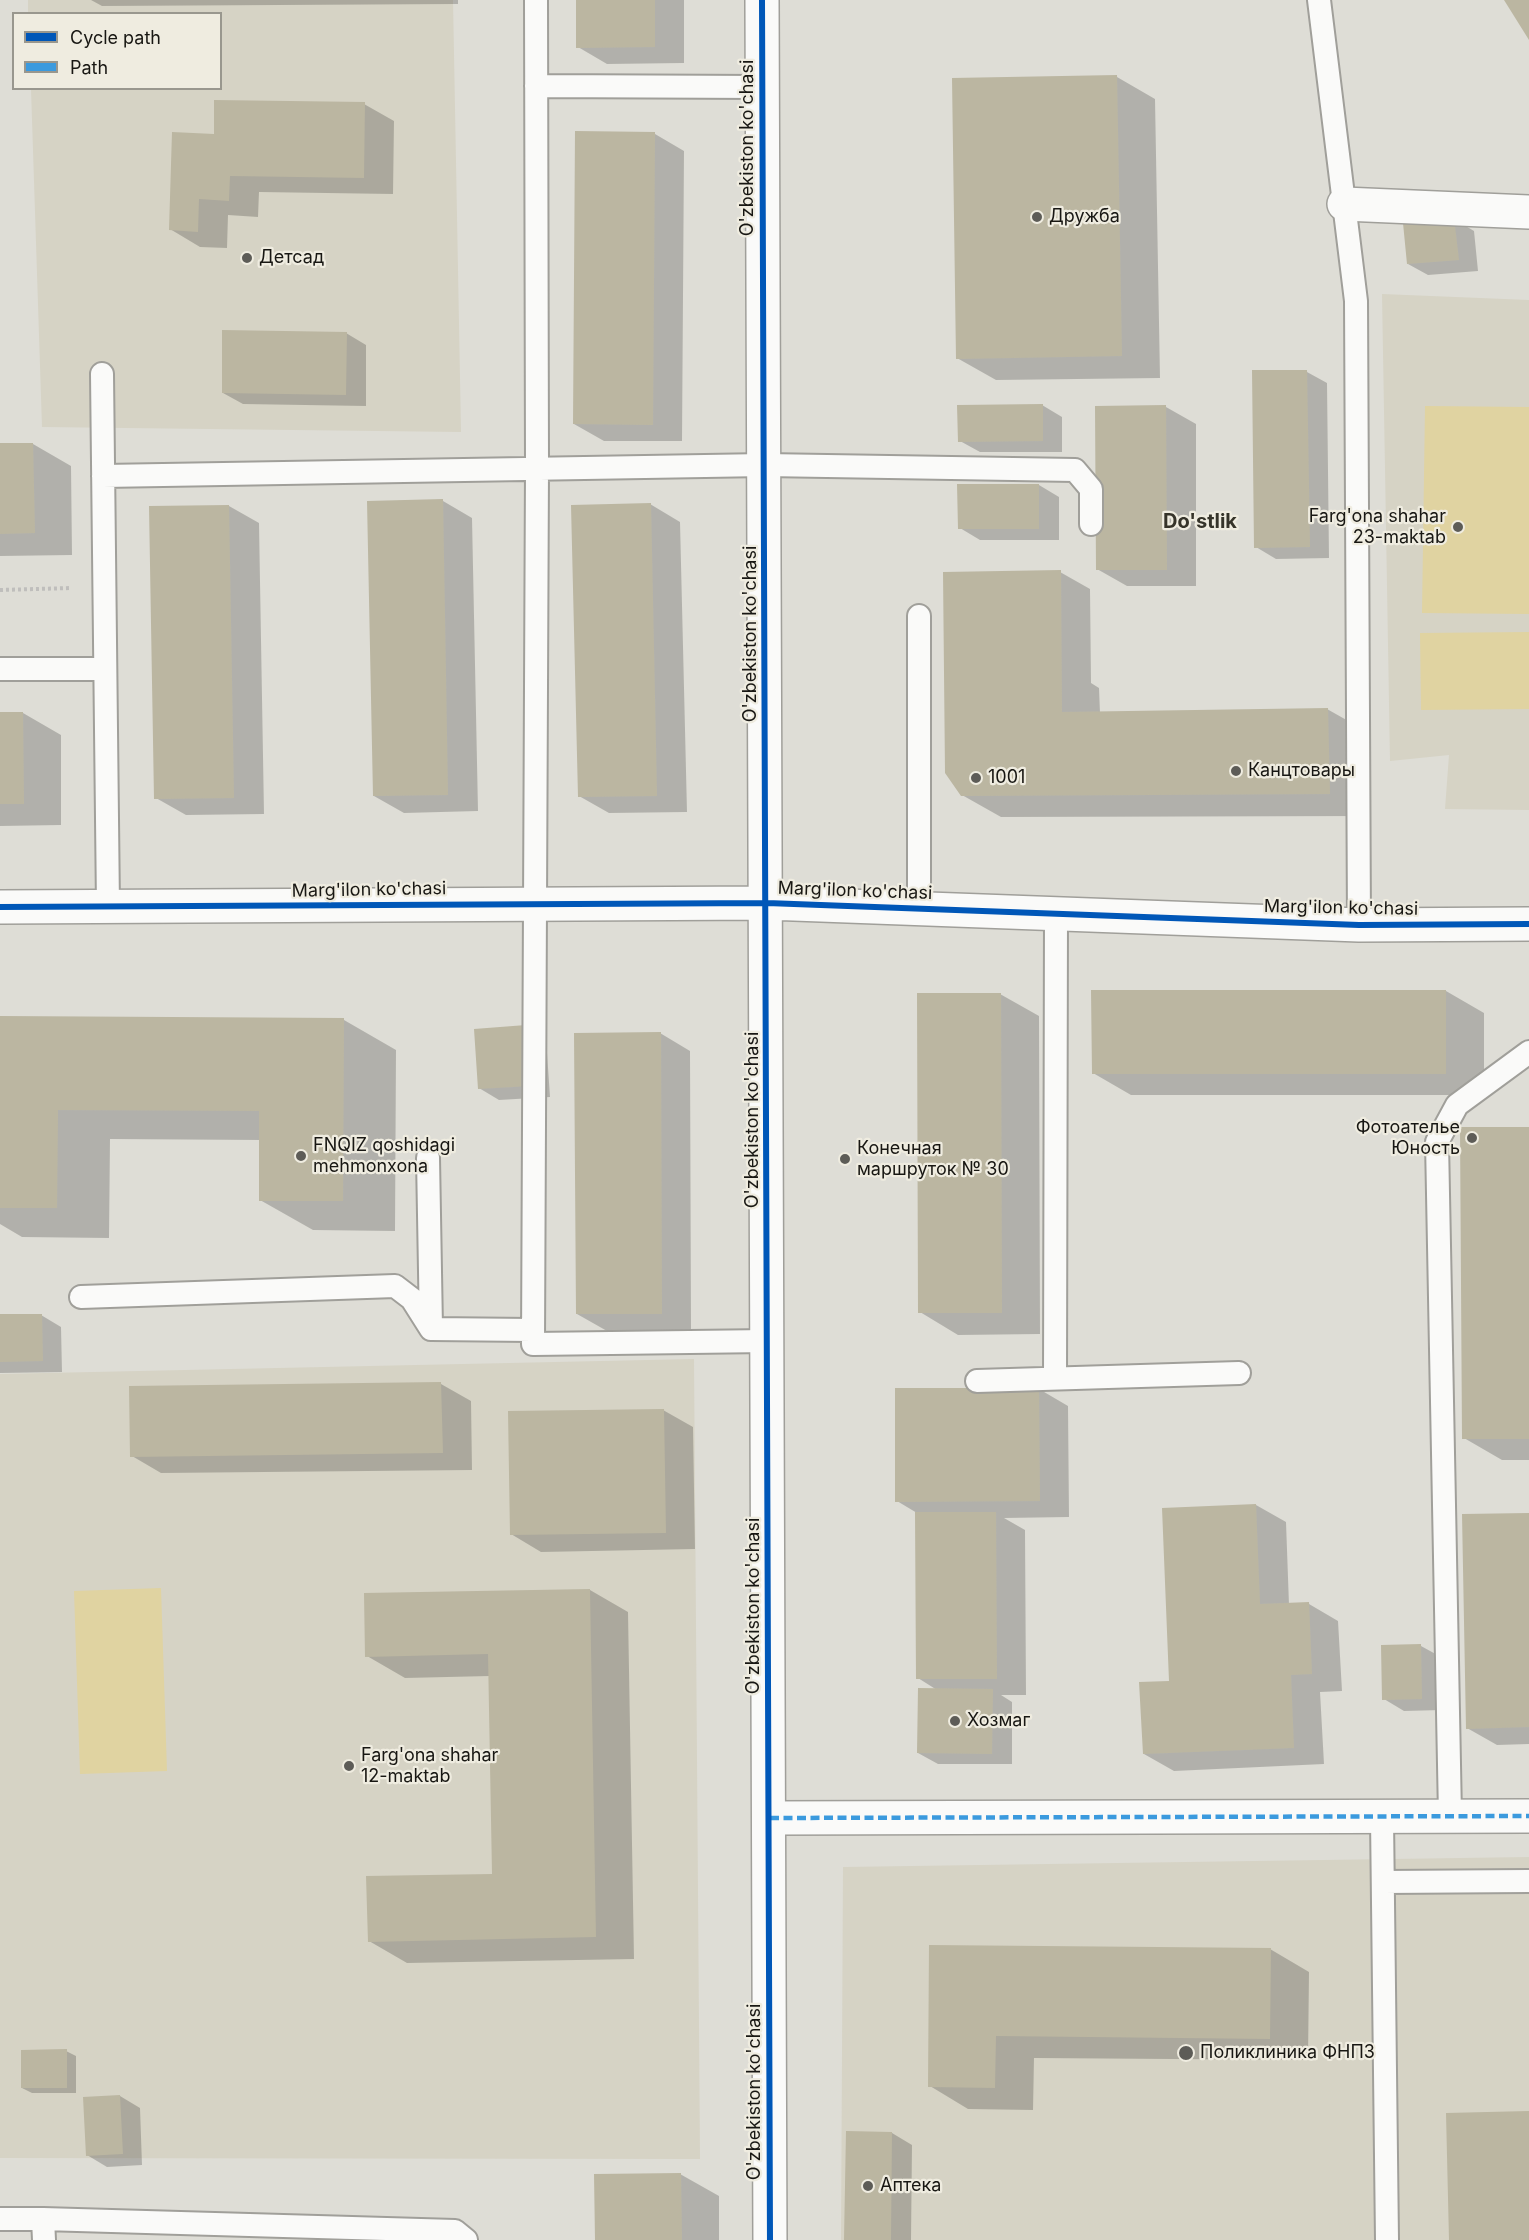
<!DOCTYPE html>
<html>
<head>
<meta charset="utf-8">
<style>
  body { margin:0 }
  #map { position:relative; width:1529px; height:2240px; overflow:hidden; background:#deddd6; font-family:Inter,sans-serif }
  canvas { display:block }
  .legend { position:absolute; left:12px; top:12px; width:210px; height:78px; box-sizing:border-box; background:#efece0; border:2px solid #99978e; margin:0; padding:8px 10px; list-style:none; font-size:18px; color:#181713 }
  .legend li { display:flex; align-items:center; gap:12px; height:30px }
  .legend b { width:30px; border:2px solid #99978e }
</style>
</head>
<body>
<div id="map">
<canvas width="1529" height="2240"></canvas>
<ul class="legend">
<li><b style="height:8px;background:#0057b8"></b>Cycle path</li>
<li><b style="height:8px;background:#3b9ade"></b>Path</li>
</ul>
</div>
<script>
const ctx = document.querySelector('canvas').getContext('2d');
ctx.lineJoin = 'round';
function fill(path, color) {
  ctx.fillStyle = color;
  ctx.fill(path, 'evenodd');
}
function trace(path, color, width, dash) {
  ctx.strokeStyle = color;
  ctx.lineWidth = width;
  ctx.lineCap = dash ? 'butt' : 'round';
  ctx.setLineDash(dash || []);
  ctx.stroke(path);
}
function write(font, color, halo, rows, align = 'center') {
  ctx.font = font + ' Inter,sans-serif';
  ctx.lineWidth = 4.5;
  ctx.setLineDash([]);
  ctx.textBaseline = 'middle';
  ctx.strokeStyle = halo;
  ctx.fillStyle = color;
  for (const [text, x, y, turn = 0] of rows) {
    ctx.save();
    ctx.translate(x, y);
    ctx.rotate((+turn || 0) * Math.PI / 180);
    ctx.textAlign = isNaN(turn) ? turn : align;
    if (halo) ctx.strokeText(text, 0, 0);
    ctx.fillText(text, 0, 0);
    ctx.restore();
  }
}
fill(new Path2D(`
  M28 0H453L461 432 42 427 31 89 220 88V14L28 13Z
  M1382 294 1529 300V810L1445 809 1449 755 1390 761Z
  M694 1359 700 2159 0 2158V1374Z
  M1529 1857V2240H841L843 1867Z`), '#d6d3c5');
fill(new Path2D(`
  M1425 406 1529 407V614L1422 613Z
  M1529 632V709L1421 710 1420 633Z
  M161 1588 167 1771 80 1774 74 1591Z`), '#e0d3a1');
fill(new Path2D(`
  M91 0H458V4L102 6Z
  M577 0H684V63L607 64 578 47Z
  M1117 77 1155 99 1160 378 996 380 957 358Z
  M364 104 394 121 393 194 259 192 258 217 228 215 227 248 200 247 170 229 216 135Z
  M655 134 684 151 682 441H604L574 424Z
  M1454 219 1474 231 1478 271 1428 275 1408 264Z
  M346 333 366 345V406L243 404 223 393Z
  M1254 372H1307L1327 383 1329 558 1276 559 1256 547Z
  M1042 405 1062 417V452H980L960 441Z
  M1096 407H1166L1196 424V586H1127L1097 569Z
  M33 444 71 466 72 555 0 556V445Z
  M1039 485 1059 497V540H980L960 528Z
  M443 501 472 518 478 811 404 813 374 796Z
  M650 504 680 522 687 812 609 813 579 796Z
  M229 506 259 523 264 814 186 815 156 798Z
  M1060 572 1090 589 1091 683 1099 688 1100 713 1327 709 1366 731 1368 816 1001 817 962 795Z
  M0 713H23L61 735V825L0 826Z
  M1446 991 1484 1013V1095H1131L1093 1073Z
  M1000 994 1039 1016 1040 1334 958 1335 920 1312Z
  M0 1017 344 1020 396 1050 395 1231 313 1230 260 1200 261 1140 110 1139 109 1238 22 1237 0 1224Z
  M526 1027 546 1038 550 1097 499 1100 479 1088Z
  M660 1033 690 1051 691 1330 607 1331 577 1314Z
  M1529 1129V1460H1502L1464 1438Z
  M41 1315 61 1327 62 1372 0 1373V1316Z
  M441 1384 471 1401 472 1470 161 1473 132 1456 130 1388Z
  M1039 1389 1068 1406 1069 1517 1004 1518 1025 1530 1026 1695H1001L1012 1702V1764H938L918 1753 937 1690 918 1678 917 1513 897 1501Z
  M663 1410 693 1427 695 1549 541 1552 511 1534Z
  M1256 1505 1286 1522 1289 1605 1309 1604 1338 1621 1342 1691 1320 1692 1324 1764 1174 1771 1144 1754 1171 1682 1164 1509Z
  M1529 1515V1744L1497 1745 1467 1728Z
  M590 1590 628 1612 634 1959 407 1963 369 1941 494 1876 490 1676 405 1678 367 1656Z
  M1421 1646 1441 1657 1442 1710 1404 1711 1384 1699Z
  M931 1947 1270 1949 1309 1972 1308 2060 1034 2058 1033 2110 968 2109 930 2086Z
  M66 2051 76 2056V2093H32L22 2088Z
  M120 2096 140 2108 142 2165 107 2167 87 2155 85 2098Z
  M847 2132 892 2133 912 2145 911 2240H848Z
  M680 2174 719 2196V2240H596Z`), '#0003');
fill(new Path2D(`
  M576 0H655V47L576 48Z
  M1504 0H1529V40Z
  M1117 75 1122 356 956 359 952 78Z
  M214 100 365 102 364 178 230 176 229 201 199 199 198 232 169 230 172 132 214 134Z
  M575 131 655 132 653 425 573 424Z
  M1454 218 1459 260 1407 264 1403 223Z
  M222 330 347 332 346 395 222 393Z
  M1252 370H1307L1310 547 1254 548Z
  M1043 404V441L958 442 957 405Z
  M1166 405 1167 570H1096L1095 406Z
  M0 443H33L35 533 0 534Z
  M957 484H1039V529H958Z
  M443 499 448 795 373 796 367 501Z
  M651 503 657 796 578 797 571 505Z
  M229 505 234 798 154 799 149 506Z
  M1061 570 1062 712 1328 708 1330 794 961 796 945 773 943 572Z
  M0 712H23L24 804H0Z
  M1091 990H1446V1074H1092Z
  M917 993H1001L1002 1313H918Z
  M0 1016 344 1018 343 1201H259V1111L58 1110 57 1208H0Z
  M526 1025 530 1086 478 1089 474 1029Z
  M661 1032 662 1314H576L574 1033Z
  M1460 1127H1529V1439H1462Z
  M0 1314H42L43 1361 0 1362Z
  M441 1382 443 1453 130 1457 129 1386Z
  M895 1388H1039L1040 1501 895 1502Z
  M664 1409 666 1533 510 1535 508 1411Z
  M1256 1504 1260 1604 1309 1602 1312 1674 1291 1675 1294 1748 1143 1754 1139 1682 1169 1681 1162 1508Z
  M915 1512H996L997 1679H916Z
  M1529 1513V1727L1466 1729 1462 1514Z
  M590 1589 596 1937 368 1942 366 1876 492 1874 488 1654 365 1657 364 1593Z
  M1421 1644 1422 1699 1382 1700 1381 1645Z
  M918 1688 993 1689 992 1754 917 1753Z
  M929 1945 1271 1948 1270 2039 996 2036 995 2088 928 2087Z
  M67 2049V2088H21V2050Z
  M120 2095 123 2154 86 2156 83 2097Z
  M1529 2111V2240H1449L1446 2113Z
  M846 2131 892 2132 891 2240H844Z
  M681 2173 682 2240H595L594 2174Z`), '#bbb6a1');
const service = new Path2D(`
  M536 0 537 468 533 1344 768 1341
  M1319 0 1356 301 1359 925
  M536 86 762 87
  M102 374 108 907
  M103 476 765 465 1075 470 1091 489V524
  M919 616V909
  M0 669H105
  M428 1158 431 1328
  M81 1297 395 1286 412 1299 431 1329 532 1330
  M1055 1378 1056 913
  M977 1381 1239 1373
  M1450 1816 1437 1142 1457 1105 1529 1052
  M1382 1818 1387 2240
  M1383 1882 1529 1881
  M0 2219H43L44 2240
  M43 2219 455 2231 466 2240`);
const minor = new Path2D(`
  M1344 204 1529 212
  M770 1818 1529 1816`);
const tertiary = new Path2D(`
  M762 0 770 2240
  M0 907 767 903 1359 925 1529 924`);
trace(service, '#a09f9a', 26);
trace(minor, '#a09f9a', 36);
trace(tertiary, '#a09f9a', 36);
trace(new Path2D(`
  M0 590 71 588`), '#bfbebc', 4, [3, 3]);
trace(service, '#fafaf9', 22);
trace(minor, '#fafaf9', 33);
trace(tertiary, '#fafaf9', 33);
trace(new Path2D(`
  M770 1818 1529 1816`), '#3b9ade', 4.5, [9, 4.5]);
trace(new Path2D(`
  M762 0 770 2240
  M0 907 767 903 1359 925 1529 924`), '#0057b8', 6);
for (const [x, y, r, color] of [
  [1037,217,6,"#5d5c57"],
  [247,258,6,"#5d5c57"],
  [1458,527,6,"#5d5c57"],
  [1236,771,6,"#5d5c57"],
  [976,778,6,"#5d5c57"],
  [1472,1138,6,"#5d5c57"],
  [301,1156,6,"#5d5c57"],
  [845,1159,6,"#5d5c57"],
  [955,1721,6,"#5d5c57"],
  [349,1766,6,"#5d5c57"],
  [1186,2053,8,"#5d5c57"],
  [868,2186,6,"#5d5c57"]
]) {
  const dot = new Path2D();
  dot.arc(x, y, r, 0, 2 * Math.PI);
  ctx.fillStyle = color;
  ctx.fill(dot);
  trace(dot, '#efece0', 2);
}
write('18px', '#181713', '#efece0', [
  ["O'zbekiston ko'chasi",748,148,-90],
  ["O'zbekiston ko'chasi",751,634,-90],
  ["Marg'ilon ko'chasi",369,890,-1],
  ["Marg'ilon ko'chasi",855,891,2],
  ["Marg'ilon ko'chasi",1341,908,1],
  ["O'zbekiston ko'chasi",753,1120,-90],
  ["O'zbekiston ko'chasi",754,1606,-90],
  ["O'zbekiston ko'chasi",755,2092,-90]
]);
write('18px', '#181713', '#efece0', [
  ["Дружба",1049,217],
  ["Детсад",259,258],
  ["Farg'ona shahar",1446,517,"right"],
  ["23-maktab",1446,538,"right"],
  ["Канцтовары",1248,771],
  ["1001",988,778],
  ["Фотоателье",1460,1128,"right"],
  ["Юность",1460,1149,"right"],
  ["FNQIZ qoshidagi",313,1146],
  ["mehmonxona",313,1167],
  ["Конечная",857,1149],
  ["маршруток № 30",857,1170],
  ["Хозмаг",967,1721],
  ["Farg'ona shahar",361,1756],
  ["12-maktab",361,1777],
  ["Поликлиника ФНПЗ",1200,2053],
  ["Аптека",880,2186]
], 'left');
write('bold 20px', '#36342a', '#efece0', [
  ["Do'stlik",1200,522]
]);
</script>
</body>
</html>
